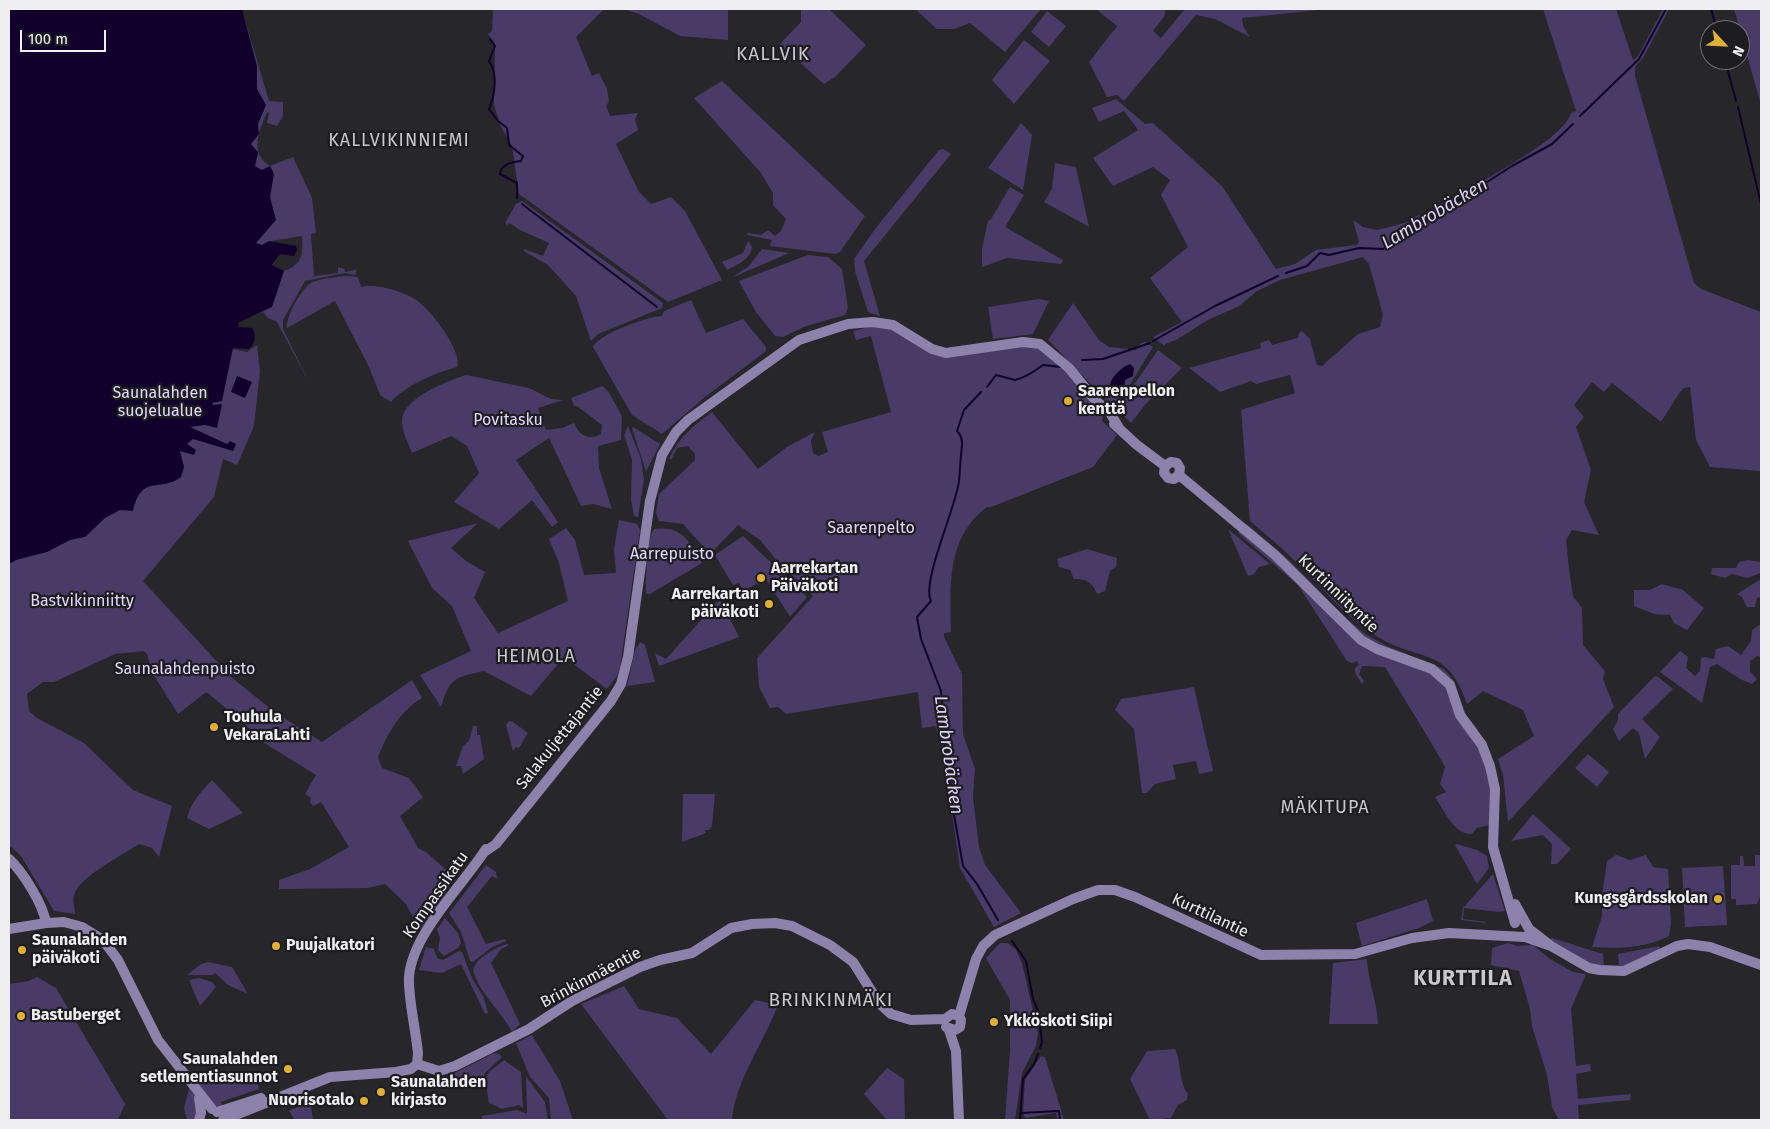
<!DOCTYPE html>
<html>
<head>
<meta charset="utf-8">
<style>
  body { margin:0 }
  #map { position:relative; width:1770px; height:1129px; overflow:hidden; background:#27262a; font-family:"Fira Sans",sans-serif }
  canvas { display:block }
  .frame { position:absolute; inset:0; border:10px solid #efeff2; pointer-events:none }
  .north { position:absolute; left:1700px; top:20px; width:50px; height:50px; box-sizing:border-box; background:#1d1c20; border:1px solid #717074; border-radius:50%; rotate:115deg; font-size:14px; font-weight:700; line-height:20px; text-align:center; color:#efeff2 }
  .north::after { content:''; display:block; margin:auto; width:18px; height:22px; background:#e0b034; clip-path:polygon(50% 0,100% 100%,50% 72%,0 100%) }
  .scale { position:absolute; left:20px; top:30px; width:86px; height:22px; box-sizing:border-box; border:2px solid #efeff2; border-top:0; padding-left:6px; font-size:15px; line-height:18px; white-space:nowrap; color:#efeff2; -webkit-text-stroke:4px #1d1c20; paint-order:stroke }
</style>
</head>
<body>
<div id="map">
<canvas width="1770" height="1129"></canvas>
<div class="frame"></div>
<div class="north">N</div>
<div class="scale">100 m</div>
</div>
<script>
const ctx = document.querySelector('canvas').getContext('2d');
ctx.lineJoin = 'round';
function fill(path, color) {
  ctx.fillStyle = color;
  ctx.fill(path, 'evenodd');
}
function trace(path, color, width, dash) {
  ctx.strokeStyle = color;
  ctx.lineWidth = width;
  ctx.lineCap = dash ? 'butt' : 'round';
  ctx.setLineDash(dash || []);
  ctx.stroke(path);
}
function write(font, color, halo, rows, align = 'center') {
  ctx.font = font + ' "Fira Sans",sans-serif';
  ctx.lineWidth = 4.5;
  ctx.setLineDash([]);
  ctx.textBaseline = 'middle';
  ctx.strokeStyle = halo;
  ctx.fillStyle = color;
  for (const [text, x, y, turn = 0] of rows) {
    ctx.save();
    ctx.translate(x, y);
    ctx.rotate((+turn || 0) * Math.PI / 180);
    ctx.textAlign = isNaN(turn) ? turn : align;
    if (halo) ctx.strokeText(text, 0, 0);
    ctx.fillText(text, 0, 0);
    ctx.restore();
  }
}
fill(new Path2D(`
  M493 9H608L602 11 576 37 592 76 599 73 607 89 609 101 606 106 610 116 638 113 635 120 638 130 616 144 639 192 651 204 671 197 685 211 722 280 668 302 519 194 512 146 501 127 494 105 495 44 488 34 492 31Z
  M623 9H728V40L680 36 639 14Z
  M801 9H829L866 45 835 77 824 84 790 54 778 46 801 22Z
  M915 9H1041L1005 52 970 23 954 29H937Z
  M1096 9H1166L1164 17 1153 31 1161 38 1185 9 1318 10 1242 18 1243 26 1250 37 1215 19 1196 15 1124 101 1117 95 1107 97 1089 62 1117 26Z
  M1543 9H1616L1633 60 1638 56 1663 9H1669L1643 58 1635 67V76L1694 283 1701 289 1761 312V471L1710 467 1696 440 1690 387 1684 388 1680 392 1661 422 1612 383 1604 392 1592 382 1574 405 1584 417 1576 427 1591 470 1584 502 1599 535 1572 530 1566 540 1569 569 1573 596 1582 608 1583 645 1605 671 1603 679 1614 707 1508 822 1503 775 1498 759 1534 736 1523 710 1483 691 1467 704C1447 645 1421 663 1378 637 1346 618 1322 587 1296 562 1282 547 1266 535 1250 521L1241 410 1295 393 1290 375 1256 384 1251 381 1220 392 1189 368 1261 348 1260 343 1269 340 1272 345 1298 338 1299 333 1302 331 1310 339 1317 365 1322 366 1358 334 1380 327 1383 315 1369 264 1363 257 1280 280 1257 291 1239 306 1208 320 1176 340 1165 344V346L1153 337 1182 322 1150 278 1188 247 1161 195 1170 180 1153 167 1113 186 1093 158 1138 130 1124 111 1099 122 1092 108 1116 99 1145 124 1153 123 1222 186 1276 269 1295 264 1316 250 1357 245 1359 242 1353 220 1363 227 1377 230 1412 221 1414 217 1428 212C1457 193 1563 143 1571 113L1576 111Z
  M1734 9H1761V105Z
  M1047 11 1066 26 1049 47 1031 32Z
  M243 13 269 101 283 102V116L277 126 267 123 269 113 267 112C259 131 249 153 270 166L293 157 312 198 316 233 311 234 314 276 338 273V267L344 269 345 272 359 269 356 270V275L345 273 305 281 283 320V329L310 384 277 322 268 318 263 312 238 322 233 349 247 352 257 345 260 371 254 426 237 465 223 459 214 497 143 581 231 677 276 713 322 742 412 680 422 698C400 711 387 734 378 757L382 768 409 778 423 797 400 816 418 848 426 852 454 877 440 904 420 930 406 904 385 884 368 888 279 889V880L310 869 349 847 321 802 313 806 310 802 311 798 305 794 316 775 253 736 251 730 208 693H205L178 714 153 674 147 654 143 651 115 654 54 682H43L27 694 29 711 37 718 84 743 133 790 172 806 159 857 152 848 139 844C123 855 79 877 74 895 72 900 75 908 75 914L54 911 21 856 9 845V514ZM302 236C303 254 303 264 284 271L272 266 280 254 281 244 271 241Z
  M1024 40 1050 61 1014 104 992 80Z
  M722 81 865 216 840 252 835 254 770 246 772 240 747 235 748 233 761 235 768 230 775 236 781 231 786 219 773 205V193L761 173 694 98Z
  M1021 123 1032 135 1023 190 988 168Z
  M943 149 951 154 864 261 880 316 868 312 855 271 854 259 875 229 939 150Z
  M1055 163 1076 167 1089 227 1044 202 1052 189Z
  M1010 187 1024 195 1005 227 1063 260 1061 264 1007 258 982 267V248L988 221 991 219Z
  M522 201 663 303 662 308 598 334 591 341 576 296 548 265 524 251V249L543 256 549 243 518 229 510 223 507 225 505 223 516 204Z
  M748 241 752 247C751 259 737 265 727 270L722 262 743 253Z
  M762 249 789 253 731 278 749 266Z
  M808 255 828 257 842 269 848 308 845 315 806 326 783 337 775 336 756 312 739 281Z
  M344 276 358 277 361 287C375 283 407 292 419 302 432 312 463 352 457 367 435 373 406 385 391 402L380 395 369 367 335 301 287 328C285 318 303 285 313 282 323 278 334 278 344 276Z
  M1039 299 1049 301 1033 334 993 339 988 307Z
  M691 300 706 333 743 319 766 347V351L705 397 662 434 632 415 593 347C598 334 649 316 662 316L664 311Z
  M1073 303 1099 340 1109 347 1136 350 1141 343 1146 342 1153 347 1123 396 1112 406 1048 340Z
  M873 326 898 331 932 353 1021 346 1039 348 1060 364 1103 415 1102 421 1117 435 1093 467 991 507H987C946 538 950 585 951 632L944 633V637L962 674 963 734 975 769 973 797 979 847 985 865 1021 913 994 927 960 868 941 739 935 726 922 728 918 692 786 714 778 707 770 708 759 687 757 658 813 596 779 563 760 540 738 525 710 554 683 524 659 521 656 513 659 494 695 460V454L688 446 677 448 671 460 669 459C678 438 694 425 712 412L758 469 787 447 815 432 811 441 813 453 818 456 828 452 822 432 891 412 871 336 856 340 853 331Z
  M1158 350 1182 368 1145 405 1131 423 1118 410 1119 406Z
  M466 375 529 388 551 399 563 400 538 408 546 430 562 428 574 423C579 435 588 441 601 434L602 425 577 406H574L571 398 602 386 608 391 622 416 621 440 598 446 599 468 612 509 593 504 581 506 549 438 516 460 558 522 552 527 532 500 499 529 454 502 479 473 467 446 451 436 412 453C409 444 401 430 402 420 403 398 447 381 466 375Z
  M628 426 641 459 644 479 638 517 634 516 631 500 632 460 624 435Z
  M633 427 660 444 646 472 632 428Z
  M619 520 637 524 640 530 620 667 617 676 607 689 564 657 531 696 484 671C454 678 450 677 441 707L420 675 471 651 452 606 432 588 408 541 478 523 451 548 466 561 485 572 474 598 498 633 568 601 559 563 549 539 566 528 575 540 584 575 616 573 614 549Z
  M1247 524 1290 561 1347 619 1365 634 1387 646 1444 669 1454 681 1466 715 1478 730 1476 732 1467 722 1452 682 1368 642 1246 526Z
  M654 529C682 525 690 542 702 563L650 594H646C646 578 646 541 654 529Z
  M1228 529 1270 564 1259 567 1254 574 1248 576Z
  M1241 530 1288 570 1346 630 1432 672 1444 682 1479 747 1491 781 1489 825 1477 828 1472 834C1454 835 1444 810 1435 797L1446 792 1440 784 1445 767C1426 732 1405 701 1385 667L1362 666 1359 674 1364 681 1362 684 1355 673V668L1359 665 1357 661 1352 663 1347 661 1298 585 1238 533Z
  M743 536 807 597 790 617 766 579 743 591 739 583 733 585 715 555Z
  M1087 549 1117 558 1116 567 1110 571 1105 591 1097 594C1092 582 1087 579 1074 579L1070 570 1059 567 1057 559Z
  M1748 560 1761 562V573L1747 578 1732 574 1725 578 1711 574 1712 568H1736L1739 562Z
  M1761 579V597L1757 598 1755 607H1747L1742 597 1737 594Z
  M1662 584 1683 590 1704 608 1687 630 1674 623 1670 615 1654 614 1634 606V590H1650Z
  M720 599 739 637 659 666 655 653 666 659Z
  M1761 624V657L1757 656 1750 661V671L1757 679 1752 684 1740 679 1717 664 1710 667 1702 703 1660 672 1680 651 1688 657 1686 668 1695 676 1700 671 1701 658 1705 657 1714 659 1716 649 1728 646 1741 655 1751 641 1752 630Z
  M640 642 645 645 655 682 627 686 635 650Z
  M1657 676 1673 689 1642 719 1660 737 1645 759 1639 733 1633 728 1619 741 1613 729 1618 720V714L1654 677Z
  M1194 687 1213 771 1199 774 1196 761 1173 765 1176 779 1155 784 1147 793H1142L1134 729 1115 710 1121 699Z
  M509 721 513 722 528 733 519 748 516 747 513 751 506 725Z
  M473 726H477V735H480L484 759 463 774 461 766H456L463 746 469 741Z
  M1588 754 1609 772 1597 787 1575 768Z
  M212 780 243 813 209 829 187 818C191 802 201 792 212 780Z
  M683 794H715L712 826 709 830H705L706 833 682 842Z
  M1533 814 1571 849 1557 864H1551L1552 844 1543 835 1511 841Z
  M1457 844 1477 850 1487 856 1489 868 1477 884 1455 845Z
  M1616 855 1630 860 1646 855 1653 867 1668 869 1671 924 1669 936C1647 948 1617 949 1592 947L1602 916V896L1607 861Z
  M1755 855H1761V894L1757 904 1736 905V899H1731V865H1740V856H1743L1744 866H1755Z
  M486 865 496 872 497 879 492 876 467 907 486 944 505 939 506 941 492 947 473 962 470 961 461 932 449 913Z
  M1723 866 1727 925 1685 927 1682 868Z
  M1493 874 1505 911 1499 912 1464 908 1463 919 1486 922V923L1461 920 1463 908Z
  M1427 899 1433 921 1419 928 1362 946 1356 923Z
  M445 918 458 933 461 943 458 948 444 956 438 950 440 938 437 929Z
  M1552 938 1603 954 1604 966 1589 963 1550 940Z
  M1000 943H1008L1016 950 1022 963 1038 1033 1036 1046 1022 1073 1015 1120H1005L1010 1050V1000L986 958Z
  M1508 943 1518 946 1533 945 1550 959 1573 972 1586 974 1571 1009 1576 1066 1590 1064 1591 1071 1576 1074 1578 1099 1631 1094 1630 1100 1578 1105 1579 1120H1559L1552 1107 1547 1075 1532 1026 1530 1009 1519 971 1491 965 1492 948Z
  M507 944 509 945 501 949 491 963 520 1024 512 1032C501 1011 480 994 473 971 475 958 495 948 507 944Z
  M1659 946 1660 950 1623 966 1619 965 1618 954Z
  M426 947 434 949 437 958 443 960 459 951 462 952 472 978 484 998 488 1013 485 1014 461 964 442 973 419 970Z
  M1367 959C1368 982 1377 1001 1378 1024H1329L1333 963Z
  M208 962 232 967 248 994 228 985 215 973 212 975H187L201 964Z
  M37 977 56 988 125 1104 118 1120H9V984L29 981Z
  M199 978 212 982 216 987 200 1006 189 980Z
  M624 986 639 1009 677 1018 711 1054 755 1000 778 1005C764 1042 735 1082 732 1120H668L581 1004Z
  M532 1035 560 1081 573 1120H551L549 1098 530 1077 516 1043Z
  M1175 1049C1182 1064 1178 1081 1188 1094L1187 1100 1178 1105 1171 1118 1150 1120 1130 1079 1147 1051Z
  M494 1053 499 1054 502 1057 485 1073 483 1079 449 1085V1076Z
  M1041 1056 1045 1057 1064 1120H1058L1056 1113 1025 1118 1023 1113 1025 1080Z
  M504 1060 521 1072 523 1108 519 1105 502 1109 489 1103 485 1079 489 1072Z
  M887 1068 904 1079 905 1120H887L864 1094Z
  M201 1072 221 1079 258 1084 259 1089 221 1102 223 1109 216 1108 191 1078Z
  M526 1076 545 1102 548 1120H478L482 1119V1116L517 1110 527 1114Z
  M190 1086 196 1096V1120H187L184 1108Z
  M303 1101H310L313 1120H295L289 1111 301 1106Z`), '#483b68');
fill(new Path2D(`
  M9 9H242L257 66V89L266 105 258 124 259 134 251 144 258 152 255 166 262 170 270 166 274 174 270 197 276 220 256 243 262 245 269 241 296 246 297 250 294 256 280 254 272 265 284 271 272 307 238 323 239 327 252 328C257 334 255 346 248 349L233 348 222 401 212 403 213 405 222 404 217 428 205 425 190 427 227 444 230 441 236 444 233 451 193 439 187 444 196 450 194 455 180 451 184 467 181 477C160 493 142 473 133 511L120 510 105 518 85 537 70 540 47 552 16 560 9 564Z
  M1130 364 1134 368 1133 376 1125 380C1125 388 1122 398 1111 396 1105 382 1118 369 1130 364Z
  M237 376 252 382 245 398 231 392Z`), '#11002c');
trace(new Path2D(`
  M1711 9 1717 30
  M490 39 495 46 489 61C498 74 495 95 489 109L498 121 507 128 509 145 523 156 521 161C512 162 501 164 500 174L517 183V198
  M1725 60 1736 101
  M1738 107 1761 204
  M1580 116 1639 59 1666 9
  M522 204 657 307
  M1286 273 1307 266 1320 253 1329 255 1359 248 1383 249 1512 166 1552 144 1573 124
  M1153 341 1215 306 1278 276
  M1082 360 1103 359 1150 343
  M987 387 996 375 1015 380C1024 378 1035 371 1043 365L1061 367
  M981 392 964 410 957 431C964 438 962 446 961 455 960 464 960 473 959 481 956 508 921 582 931 601L917 617 921 639 941 691 953 809 963 866 977 884 998 920
  M1012 941 1026 961 1033 999 1038 1011 1042 1042 1040 1048
  M1021 1113 1059 1111 1060 1120
  M1020 1120 1023 1079 1034 1064 1038 1054`), '#11002c', 2);
trace(new Path2D(`
  M1114 424 1137 445 1165 466
  M1165 466 1171 462 1177 463 1180 468 1179 475
  M1165 466 1164 473 1168 478 1174 479 1179 475
  M1179 475 1275 555 1361 640 1377 649 1432 669 1450 685 1460 715 1482 745 1490 766 1495 789 1493 847 1515 923
  M483 853 496 844 611 701 621 684 628 657 650 501 662 455 676 432 688 420 799 340 848 324 873 322 893 325 932 349 946 353 1023 342 1040 344 1069 368 1096 401 1109 411 1119 428
  M9 859C23 872 43 904 46 923
  M1515 904 1529 929 1551 946 1589 968 1600 970 1624 971 1677 946 1688 944 1710 947 1761 965
  M9 929 46 923 64 922 82 927 103 940 118 960 158 1040 212 1109
  M959 1016 976 959 983 946 995 935 1073 899 1098 890H1115L1135 897 1261 955 1355 954 1412 938 1449 933 1525 937 1551 946
  M945 1019 952 1014 959 1016 961 1020 960 1027 955 1030 946 1027
  M949 1030 956 1051 959 1120
  M417 1064 439 1071 455 1066 529 1029 572 1001 640 967 660 960 692 953 731 928 752 924 775 923 792 926 830 945 853 962 879 1003 891 1014 911 1020 945 1019
  M199 1098 201 1113 199 1120
  M217 1112 261 1098
  M223 1120 330 1077 396 1072 411 1069 417 1064 418 1053C416 1031 408 998 409 977 412 934 463 885 486 849`), '#8c82ab', 10);
for (const [x, y, r, color] of [
  [1068,401,5,"#e0b034"],
  [761,578,5,"#e0b034"],
  [769,604,5,"#e0b034"],
  [214,727,5,"#e0b034"],
  [1718,899,5,"#e0b034"],
  [276,946,5,"#e0b034"],
  [22,950,5,"#e0b034"],
  [21,1016,5,"#e0b034"],
  [994,1022,5,"#e0b034"],
  [288,1069,5,"#e0b034"],
  [381,1092,5,"#e0b034"],
  [364,1101,5,"#e0b034"]
]) {
  const dot = new Path2D();
  dot.arc(x, y, r, 0, 2 * Math.PI);
  ctx.fillStyle = color;
  ctx.fill(dot);
  trace(dot, '#1d1c20', 2);
}
write('bold 16px', '#efeff2', '#1d1c20', [
  ["Saarenpellon",1078,392],
  ["kenttä",1078,410],
  ["Aarrekartan",771,569],
  ["Päiväkoti",771,587],
  ["Aarrekartan",759,595,"right"],
  ["päiväkoti",759,613,"right"],
  ["Touhula",224,718],
  ["VekaraLahti",224,736],
  ["Kungsgårdsskolan",1708,899,"right"],
  ["Saunalahden",32,941],
  ["päiväkoti",32,959],
  ["Puujalkatori",286,946],
  ["Bastuberget",31,1016],
  ["Ykköskoti Siipi",1004,1022],
  ["Saunalahden",278,1060,"right"],
  ["setlementiasunnot",278,1078,"right"],
  ["Saunalahden",391,1083],
  ["kirjasto",391,1101],
  ["Nuorisotalo",354,1101,"right"]
], 'left');
write('16px', '#e1d9fc', '#1d1c20', [
  ["Saunalahden",160,394],
  ["suojelualue",160,412],
  ["Povitasku",508,421],
  ["Saarenpelto",871,529],
  ["Aarrepuisto",672,555],
  ["Bastvikinniitty",82,602],
  ["Saunalahdenpuisto",185,670]
]);
write('16px', '#efeff2', '#1d1c20', [
  ["Kurtinniityntie",1338,594,44],
  ["Salakuljettajantie",560,738,-51],
  ["Kompassikatu",436,895,-55],
  ["Kurttilantie",1210,916,25],
  ["Brinkinmäentie",591,978,-28]
]);
ctx.letterSpacing = '1px';
write('18px', '#c8c7cc', '#1d1c20', [
  ["KALLVIKINNIEMI",399,141],
  ["HEIMOLA",536,657],
  ["MÄKITUPA",1325,808]
]);
ctx.letterSpacing = '0px';
write('italic 18px', '#dad1f4', '#1d1c20', [
  ["Lambrobäcken",1435,214,-31],
  ["Lambrobäcken",948,755,82]
]);
ctx.letterSpacing = '1px';
write('19px', '#c8c7cc', '#1d1c20', [
  ["KALLVIK",773,55],
  ["BRINKINMÄKI",831,1001]
]);
ctx.letterSpacing = '0px';
ctx.letterSpacing = '1px';
write('bold 21px', '#c8c7cc', '#1d1c20', [
  ["KURTTILA",1463,979]
]);
ctx.letterSpacing = '0px';
</script>
</body>
</html>
